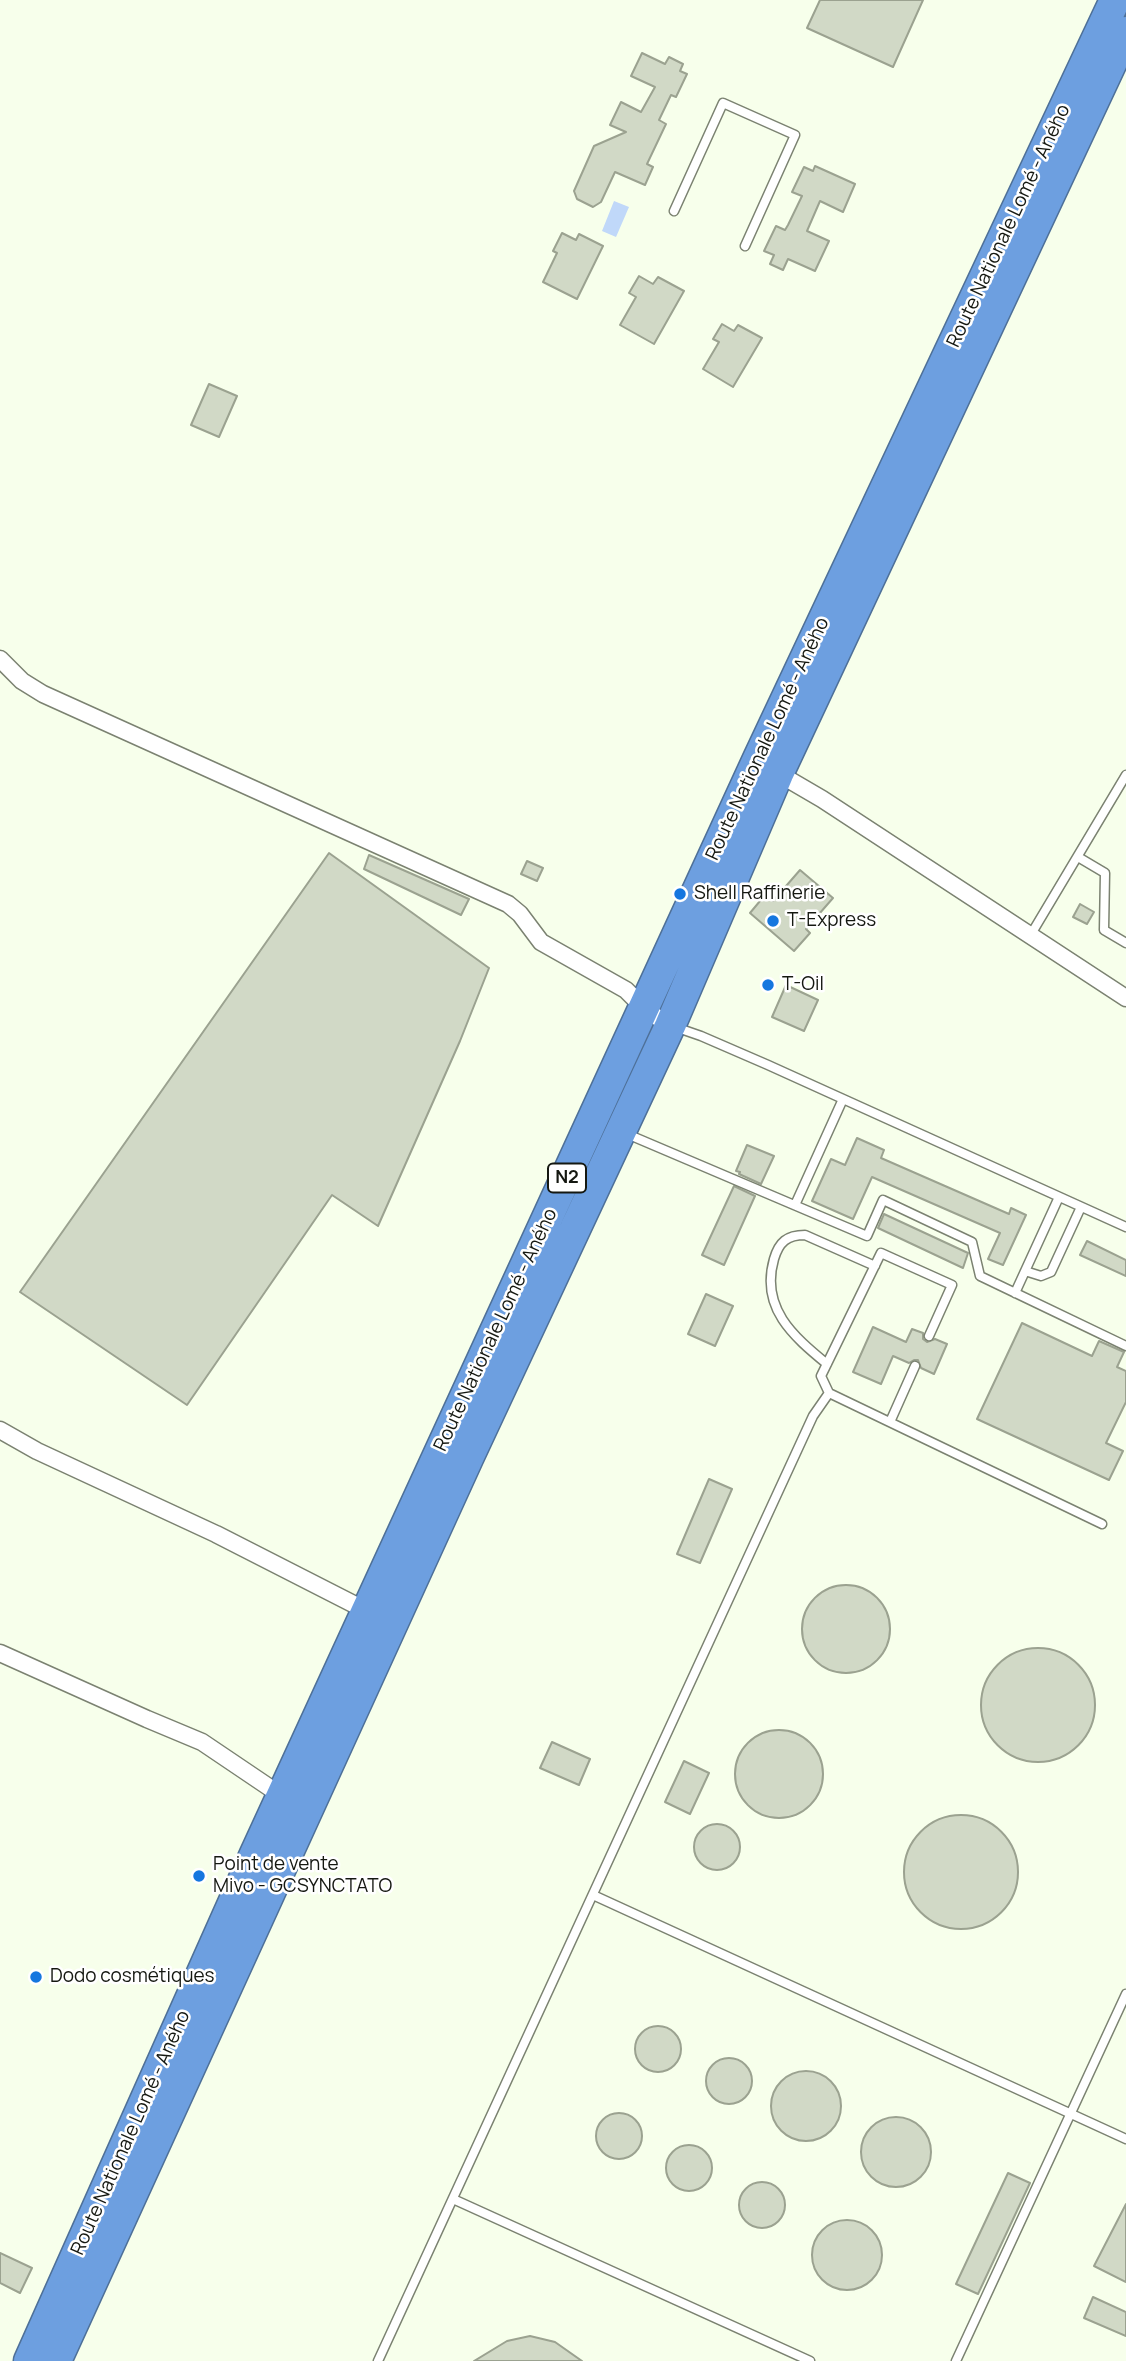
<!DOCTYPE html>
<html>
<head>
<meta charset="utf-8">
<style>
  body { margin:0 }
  canvas { display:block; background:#f7ffeb }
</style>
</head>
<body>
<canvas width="1126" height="2361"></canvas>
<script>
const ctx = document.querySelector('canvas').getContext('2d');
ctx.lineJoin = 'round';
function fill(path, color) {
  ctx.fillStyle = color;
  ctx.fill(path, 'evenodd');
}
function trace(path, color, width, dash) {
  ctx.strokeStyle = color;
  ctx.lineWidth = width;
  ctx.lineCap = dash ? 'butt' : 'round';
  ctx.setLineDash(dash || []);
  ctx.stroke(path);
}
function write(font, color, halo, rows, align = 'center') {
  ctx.font = font + ' Manrope,sans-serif';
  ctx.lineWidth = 5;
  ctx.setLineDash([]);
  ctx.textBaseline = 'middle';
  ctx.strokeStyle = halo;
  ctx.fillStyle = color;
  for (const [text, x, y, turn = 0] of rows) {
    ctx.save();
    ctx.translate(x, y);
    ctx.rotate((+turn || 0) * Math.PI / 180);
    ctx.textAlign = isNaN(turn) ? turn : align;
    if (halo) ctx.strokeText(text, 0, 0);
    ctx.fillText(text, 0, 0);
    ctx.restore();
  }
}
fill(new Path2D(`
  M614 201 629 207 616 237 602 231Z`), '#c0d8f9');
const building = new Path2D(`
  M820 0H923L893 67 807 28Z
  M642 53 665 64 669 57 683 64 680 71 687 74 676 97 671 95 659 120 666 124 647 164 653 167 645 185 615 172 601 202 593 207 577 199 574 191 594 146 626 132 610 125 621 102 641 112 655 87 631 76Z
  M815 166 855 184 843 212 820 201 807 231 829 241 815 271 788 259 783 270 770 264 774 255 764 251 776 226 785 230 788 225 802 196 792 192 804 167 813 171Z
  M562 233 576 240 579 234 603 246 577 299 543 282 557 253 553 251Z
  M639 276 653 284 658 277 684 291 654 344 620 325 636 297 629 293Z
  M722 324 734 331 738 325 762 338 733 387 703 369 719 342 713 339Z
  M209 384 237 396 219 437 191 425Z
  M329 853 489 968 460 1041 378 1226 332 1195 187 1405 20 1292Z
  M369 855 469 899 461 915 364 869Z
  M527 861 543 868 537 881 521 874Z
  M800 870 833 898 806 929 810 933 794 951 750 913 765 895 773 901Z
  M1080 904 1094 912 1087 924 1073 917Z
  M786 985 818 1000 804 1031 772 1017Z
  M857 1138 884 1150 881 1158 1009 1214 1011 1208 1026 1215 1003 1265 988 1259 1000 1233 872 1177 853 1219 812 1201 831 1159 845 1165Z
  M747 1145 774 1156 761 1184 739 1174 740 1172 736 1171Z
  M734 1186 755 1196 724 1265 702 1255Z
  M884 1214 968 1253 963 1268 878 1228Z
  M1087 1241 1126 1260V1276L1080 1255Z
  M706 1294 733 1306 715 1346 688 1334Z
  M1022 1323 1092 1356 1099 1341 1124 1352 1117 1367 1126 1371V1402L1106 1443 1123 1451 1109 1480 977 1419Z
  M873 1327 906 1342 912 1329 923 1333V1339L927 1342 935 1339 947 1344 934 1374 921 1368 918 1360H914L909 1363 893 1356 881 1384 853 1372Z
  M709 1479 732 1489 700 1563 677 1554Z
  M802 1629a44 44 0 1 1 88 0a44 44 0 1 1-88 0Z
  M981 1705a57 57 0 1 1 114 0a57 57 0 1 1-114 0Z
  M735 1774a44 44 0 1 1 88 0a44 44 0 1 1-88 0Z
  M552 1742 590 1759 579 1785 540 1768Z
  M684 1761 709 1773 690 1814 665 1802Z
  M904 1872a57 57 0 1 1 114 0a57 57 0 1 1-114 0Z
  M694 1847a23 23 0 1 1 46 0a23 23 0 1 1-46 0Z
  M635 2049a23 23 0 1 1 46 0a23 23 0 1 1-46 0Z
  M706 2081a23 23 0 1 1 46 0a23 23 0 1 1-46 0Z
  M771 2106a35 35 0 1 1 70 0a35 35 0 1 1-70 0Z
  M596 2136a23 23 0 1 1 46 0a23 23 0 1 1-46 0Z
  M861 2152a35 35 0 1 1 70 0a35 35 0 1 1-70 0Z
  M666 2168a23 23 0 1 1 46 0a23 23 0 1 1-46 0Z
  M1008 2173 1030 2183 978 2294 956 2284Z
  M739 2205a23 23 0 1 1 46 0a23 23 0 1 1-46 0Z
  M1126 2204V2282L1094 2266Z
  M812 2255a35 35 0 1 1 70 0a35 35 0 1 1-70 0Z
  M0 2253 32 2268 20 2293 0 2283Z
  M1093 2297 1126 2312V2336L1084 2318Z
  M530 2336 555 2342 582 2361H474L507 2341Z`);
fill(building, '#d1d9c6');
trace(building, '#9ba290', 2);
const lane = new Path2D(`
  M674 211 723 103 795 135 745 246
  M1078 857 1105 873 1104 930 1126 943
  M1030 936 1126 775
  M675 1027 701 1036 768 1065 1126 1227
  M627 1134 867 1236 883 1200 972 1242 980 1276 1126 1346
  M795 1205 843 1099
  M1025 1271 1041 1276 1051 1272 1081 1207
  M1015 1293 1059 1197
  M929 1336 952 1285 881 1253 821 1376 829 1393 1102 1524
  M827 1364C793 1336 760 1308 774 1259 779 1242 787 1235 805 1235L875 1266
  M890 1422 915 1366
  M593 1895 1126 2139
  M453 2199 810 2361
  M378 2361 813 1416 829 1393
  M956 2361 1126 1994`);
const street = new Path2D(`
  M0 659 22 681 43 694 508 904 520 914 541 942 626 990 645 1009 670 1026
  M774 771 822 799 1126 998
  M0 1430 37 1451 216 1534 367 1611
  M0 1653 147 1719 202 1742 282 1796`);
const highway = new Path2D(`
  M29 2361 255 1854 758 759 1115 0
  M56 2361 469 1456 670 1026 778 774 1126 32`);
trace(lane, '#7b8271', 11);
trace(street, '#7b8271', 19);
trace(highway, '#4e7098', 33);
trace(lane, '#fff', 8);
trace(street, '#fff', 16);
trace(highway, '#6d9fe0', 30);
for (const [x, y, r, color] of [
  [680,894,7,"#1576df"],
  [773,921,7,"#1576df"],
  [768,985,7,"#1576df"],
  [199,1876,7,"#1576df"],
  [36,1977,7,"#1576df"]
]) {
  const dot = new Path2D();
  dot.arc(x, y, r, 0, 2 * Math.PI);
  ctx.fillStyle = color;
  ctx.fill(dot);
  trace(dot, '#fff', 2.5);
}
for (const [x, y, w] of [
  [567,1178,38]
]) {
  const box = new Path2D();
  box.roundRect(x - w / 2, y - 14.5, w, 29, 5);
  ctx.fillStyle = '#fff';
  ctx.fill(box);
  trace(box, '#151811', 2);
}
write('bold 18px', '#151811', null, [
  ["N2",567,1178]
]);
write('19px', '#151811', '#fff', [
  ["Route Nationale Lomé - Aného",1009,226,-65],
  ["Route Nationale Lomé - Aného",768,739,-65],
  ["Route Nationale Lomé - Aného",496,1330,-65],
  ["Route Nationale Lomé - Aného",131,2133,-66]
]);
write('19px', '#151811', '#fff', [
  ["Shell Raffinerie",694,894],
  ["T-Express",787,921],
  ["T-Oil",782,985],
  ["Point de vente",213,1865],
  ["Mivo - GCSYNCTATO",213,1887],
  ["Dodo cosmétiques",50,1977]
], 'left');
</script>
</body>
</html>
